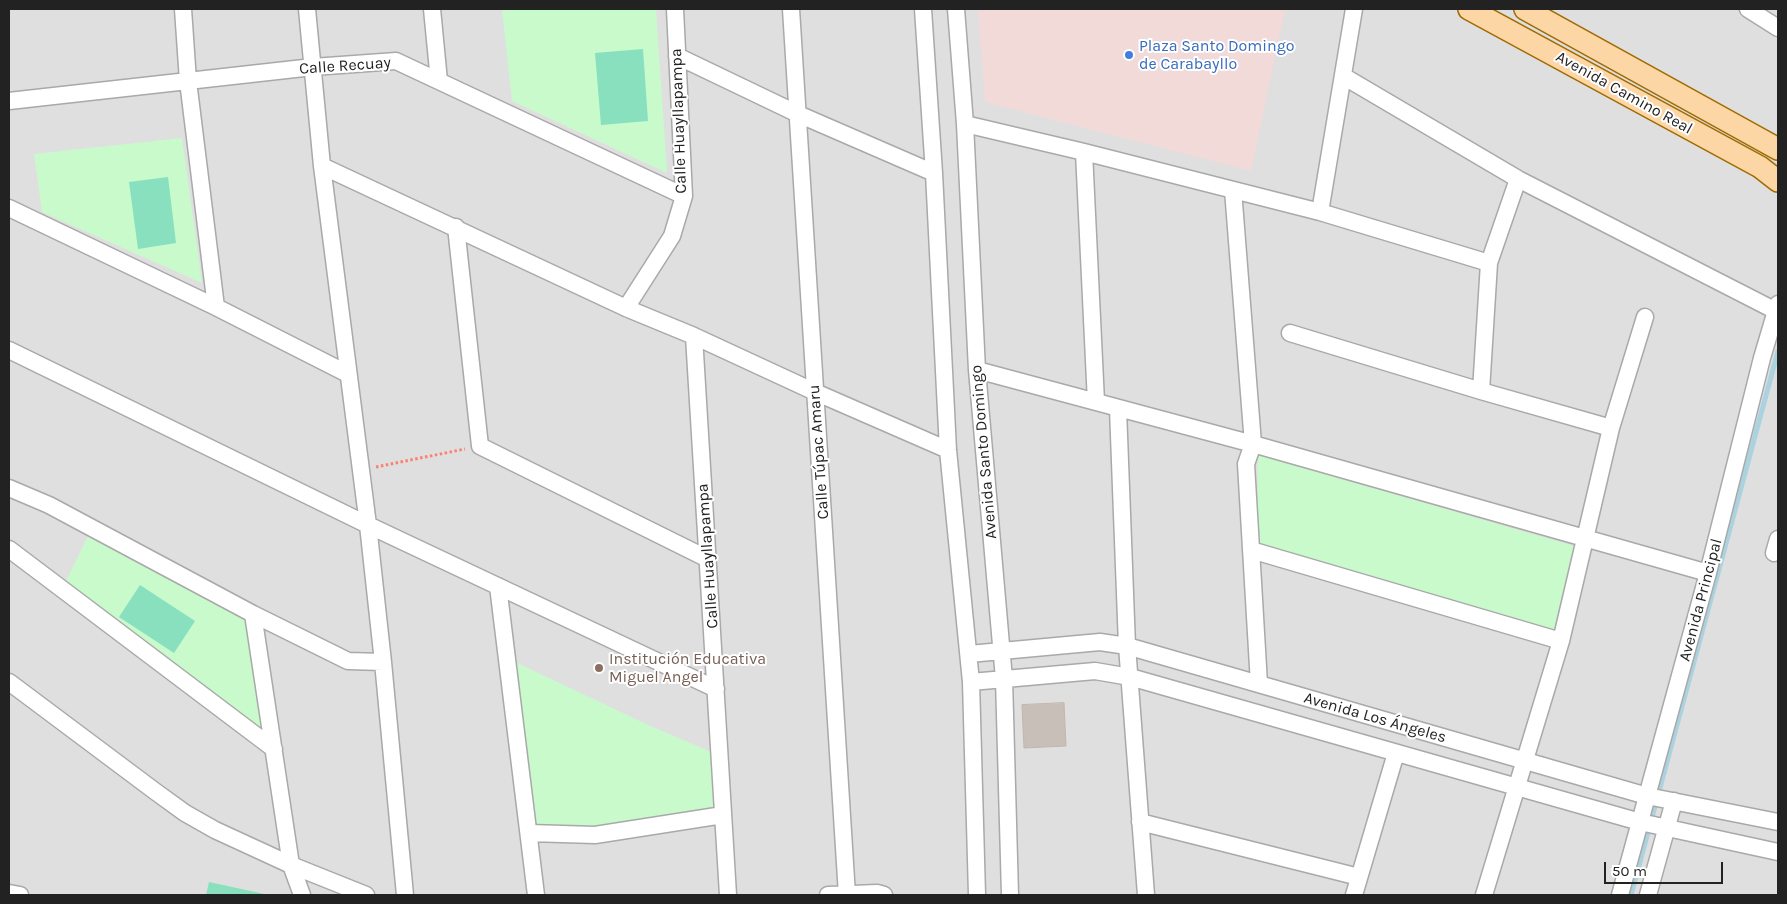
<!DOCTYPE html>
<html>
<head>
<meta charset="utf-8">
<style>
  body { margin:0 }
  #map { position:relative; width:1787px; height:904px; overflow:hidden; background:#f2efe9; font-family:Karla,sans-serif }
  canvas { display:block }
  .frame { position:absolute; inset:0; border:10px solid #222; pointer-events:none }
  .scale { position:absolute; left:1604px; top:862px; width:119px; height:22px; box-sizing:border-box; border:2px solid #222; border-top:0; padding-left:6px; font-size:15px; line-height:18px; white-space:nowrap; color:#222; -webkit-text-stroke:4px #fff; paint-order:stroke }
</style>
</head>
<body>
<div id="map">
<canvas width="1787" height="904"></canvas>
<div class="frame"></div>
<div class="scale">50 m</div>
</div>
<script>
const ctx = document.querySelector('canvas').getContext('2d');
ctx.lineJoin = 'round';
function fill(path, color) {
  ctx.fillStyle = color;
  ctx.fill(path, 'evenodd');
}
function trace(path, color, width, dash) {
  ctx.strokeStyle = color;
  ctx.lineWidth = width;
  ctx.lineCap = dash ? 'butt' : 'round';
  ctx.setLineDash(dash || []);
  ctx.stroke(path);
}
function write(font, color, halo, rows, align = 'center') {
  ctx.font = font + ' Karla,sans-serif';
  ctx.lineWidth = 4;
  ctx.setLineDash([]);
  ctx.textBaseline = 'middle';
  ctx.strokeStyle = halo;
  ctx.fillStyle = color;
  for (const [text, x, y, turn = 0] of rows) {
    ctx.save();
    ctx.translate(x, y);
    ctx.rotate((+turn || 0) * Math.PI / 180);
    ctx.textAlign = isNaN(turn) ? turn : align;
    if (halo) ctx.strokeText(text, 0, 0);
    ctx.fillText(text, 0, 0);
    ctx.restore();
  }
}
fill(new Path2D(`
  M9 9H1778V895H9Z`), '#e0dfdf');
fill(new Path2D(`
  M978 9H1285L1251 171 985 102Z`), '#f2dad9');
fill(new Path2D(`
  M502 9H656L667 173 512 101Z
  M182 138 202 283 42 212 34 154Z
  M1258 455 1581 548 1554 632 1257 545Z
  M90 532 246 617 265 735 64 585Z
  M515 662 646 724 711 752 716 809 594 828 537 826Z`), '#c8facc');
fill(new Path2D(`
  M643 49 648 121 601 125 595 53Z
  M168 177 176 243 138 249 129 182Z
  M140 585 195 621 174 653 119 617Z
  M209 882 269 895H206Z`), '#88e0be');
trace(new Path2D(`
  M1631 895 1778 351`), '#aad3df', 5);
const building = new Path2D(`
  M1064 703 1066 746 1024 748 1022 705Z`);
fill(building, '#c7bfb8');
trace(building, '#c4b6ab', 1);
const minor = new Path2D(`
  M183 9 188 81 216 307
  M307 9 322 166 368 525 383 662 405 895
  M432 9 439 81
  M791 9 847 895
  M923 9 934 173 948 450 971 682 977 895
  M956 9 965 124 977 370 1004 679 1010 895
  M1748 9 1778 28
  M677 56 798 114 934 173
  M1343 76 1518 179 1776 311
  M9 101 313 67 396 61 684 196
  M965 124 1084 152 1320 212 1489 263
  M1084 152 1096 402
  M322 166 626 308 694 336 815 392 948 450
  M1233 190 1253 444 1246 464 1259 684
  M9 208 216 307 348 374
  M1320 212 1354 9
  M456 227 480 446 708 559
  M626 308 672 236 684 196 675 9
  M1290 333 1481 391 1611 428
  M694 336 728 895
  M9 350 368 525 716 689
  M977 370 1253 444 1708 573
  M1481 391 1489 263 1518 179
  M1118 409 1127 646 1146 895
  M9 488 49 505 253 614 348 661 383 662
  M9 549 274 749
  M1251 550 1561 641
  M1774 553 1778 539
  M498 586 536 895
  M253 614 291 865 302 895
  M969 654 1100 642 1127 646 1647 796 1778 822
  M9 682 156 792 185 813 215 830 291 865 366 895
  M971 682 1095 671 1130 677 1640 822 1778 852
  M1140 822 1359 877
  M529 833 595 835 723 815
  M9 893 20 895
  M828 895 877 893 884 895
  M1354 895 1396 753
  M1484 895 1561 641 1611 428 1645 317
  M1620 895 1708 573 1762 358 1778 304
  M1648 895 1674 801`);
const major = new Path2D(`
  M1469 9 1760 167 1778 181
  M1525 9 1778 149`);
trace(minor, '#a9a9a9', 19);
trace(major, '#a06b00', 24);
trace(new Path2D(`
  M376 467 465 449`), '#fa8072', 3, [2.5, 2.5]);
trace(minor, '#fff', 16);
trace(major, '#fcd6a4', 21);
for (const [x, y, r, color] of [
  [1129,55,5,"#3f7fe0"],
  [599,668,5,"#8d6e63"]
]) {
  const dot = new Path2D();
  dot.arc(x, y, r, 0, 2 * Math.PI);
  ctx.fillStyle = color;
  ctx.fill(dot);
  trace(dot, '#fff', 2);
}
write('16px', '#366cbe', '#fff', [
  ["Plaza Santo Domingo",1139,46],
  ["de Carabayllo",1139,64]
], 'left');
write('16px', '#222', '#fff', [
  ["Calle Recuay",345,66,-4],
  ["Avenida Camino Real",1624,93,29],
  ["Calle Huayllapampa",679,121,-92],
  ["Calle Túpac Amaru",819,452,-94],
  ["Avenida Santo Domingo",984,452,-95],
  ["Calle Huayllapampa",708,556,-94],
  ["Avenida Principal",1701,600,-75],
  ["Avenida Los Ángeles",1375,718,16]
]);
write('16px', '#785e54', '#fff', [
  ["Institución Educativa",609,659],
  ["Miguel Angel",609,677]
], 'left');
</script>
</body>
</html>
